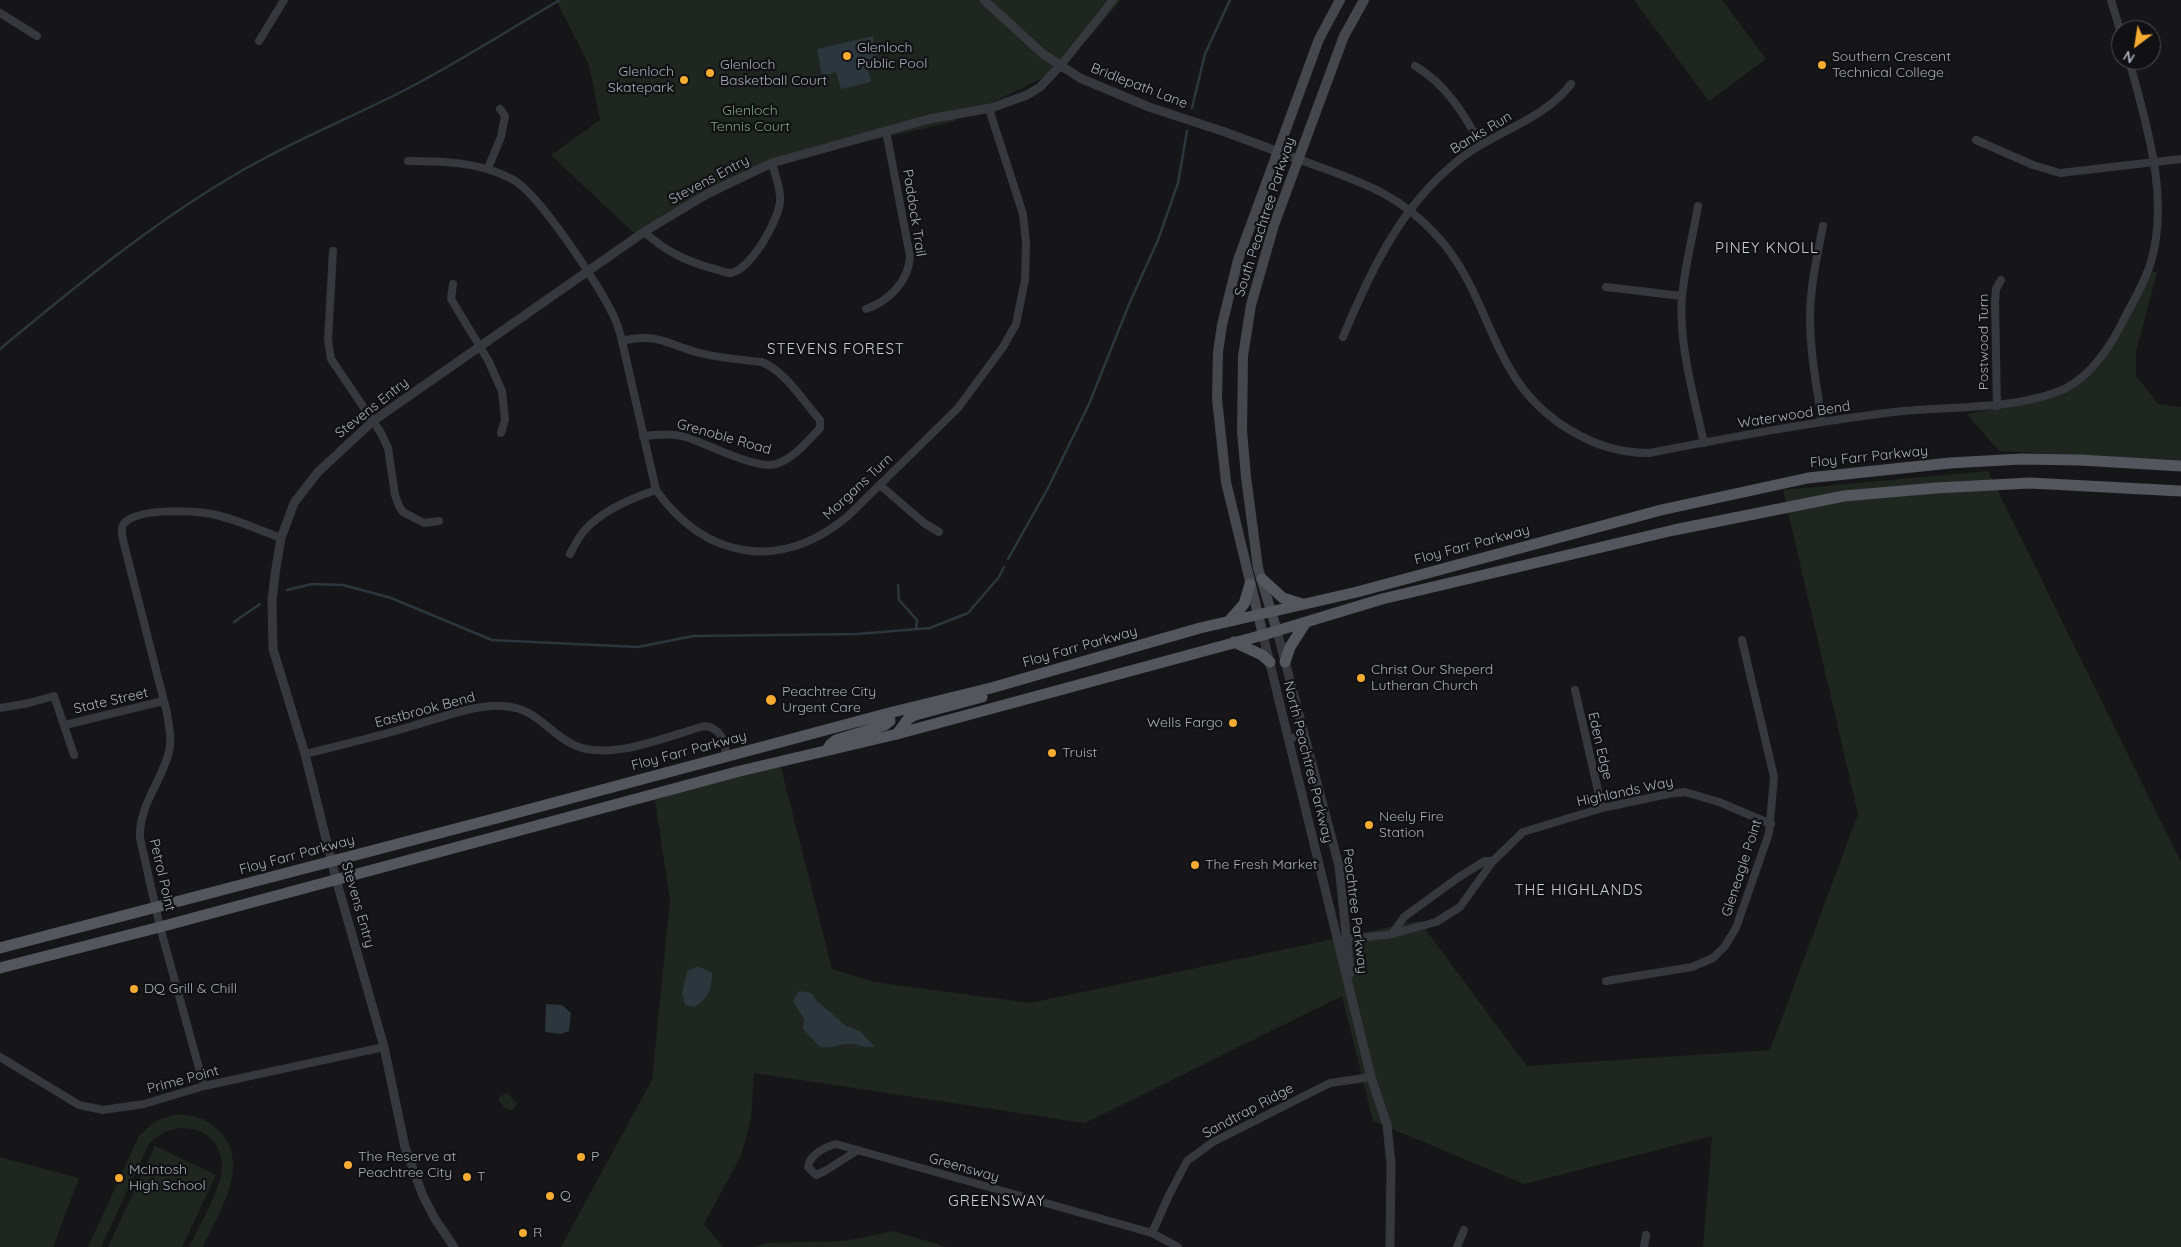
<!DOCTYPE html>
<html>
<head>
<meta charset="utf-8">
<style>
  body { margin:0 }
  #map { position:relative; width:2181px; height:1247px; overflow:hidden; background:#161618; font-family:Quicksand,sans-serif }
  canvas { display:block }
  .north { position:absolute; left:2111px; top:20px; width:50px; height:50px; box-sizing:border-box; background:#111113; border:1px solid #4d5055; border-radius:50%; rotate:211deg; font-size:14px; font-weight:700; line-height:20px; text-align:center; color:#a8aeb9 }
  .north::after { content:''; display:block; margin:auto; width:18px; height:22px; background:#f6ab31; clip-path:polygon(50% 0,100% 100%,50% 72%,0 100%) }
</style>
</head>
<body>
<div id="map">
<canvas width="2181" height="1247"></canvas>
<div class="north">N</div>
</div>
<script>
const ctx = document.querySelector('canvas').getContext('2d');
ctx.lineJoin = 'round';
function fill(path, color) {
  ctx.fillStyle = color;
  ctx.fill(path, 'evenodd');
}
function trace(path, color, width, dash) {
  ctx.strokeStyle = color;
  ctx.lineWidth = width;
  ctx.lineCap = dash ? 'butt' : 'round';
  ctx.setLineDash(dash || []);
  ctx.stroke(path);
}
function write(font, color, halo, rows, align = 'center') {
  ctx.font = font + ' Quicksand,sans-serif';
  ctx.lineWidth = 4.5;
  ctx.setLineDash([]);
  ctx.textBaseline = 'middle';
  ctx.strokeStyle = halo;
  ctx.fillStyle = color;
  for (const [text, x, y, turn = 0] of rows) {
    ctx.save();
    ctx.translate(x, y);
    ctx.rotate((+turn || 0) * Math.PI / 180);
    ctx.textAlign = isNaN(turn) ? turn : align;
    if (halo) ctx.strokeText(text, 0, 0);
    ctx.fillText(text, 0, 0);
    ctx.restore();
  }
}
fill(new Path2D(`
  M556 0H1121L1063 68 952 122 781 161 637 236 551 155 600 120 589 65Z
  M1634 0H1722L1766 59 1709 101Z
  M2150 270 2157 273 2136 351V376L2158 404 2181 407V460L1999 451 1967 414 2042 400 2079 383 2115 341Z
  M1988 471 2181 862V1247H1703L1712 1136 1524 1184 1373 1121 1342 996 1085 1123 754 1073 751 1119 741 1156 704 1224 723 1247H561L652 1080 670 900 655 800 779 760 832 969 874 982 1030 1003 1419 921 1527 1066 1770 1050 1858 814 1783 490Z
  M507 1093 517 1103 515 1108 511 1110 506 1109 499 1101V1097Z
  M173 1115C189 1114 204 1117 216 1128 254 1162 219 1211 203 1247H189C198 1228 221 1188 222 1168 223 1127 174 1115 149 1144L101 1247H88L139 1136 154 1122Z
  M155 1146 216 1175 182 1247H108Z
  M0 1157 79 1178 53 1247H0Z
  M893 1231 947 1247H754L768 1243 845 1241Z`), '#1e261f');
fill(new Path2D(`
  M873 36 878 62 867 65 871 82 841 89 836 72 822 76 817 49Z
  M698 966 712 973C712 989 708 998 695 1007L685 1005 682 993 687 971Z
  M799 991 811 993 817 1001 846 1026 860 1031 875 1047C865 1048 861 1045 852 1044 840 1043 831 1049 820 1047L803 1029 804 1019 793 1001Z
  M546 1004 562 1005 571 1013 569 1031 561 1034 545 1032Z`), '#2c363d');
trace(new Path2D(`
  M1192 108 1205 54 1230 0
  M0 349C77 285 156 220 243 170 295 140 350 118 403 91 456 64 508 30 560 0
  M1008 559 1048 488 1089 404 1130 302 1158 240 1178 183 1187 131
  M898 585 899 600 917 620 916 629
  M287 590 312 584 343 585 391 598 492 640 638 647 693 636 857 634 930 628 968 613 999 577 1004 567
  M234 622 260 604`), '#2c363d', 2.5);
trace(new Path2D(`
  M2111 0 2121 33
  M0 13 37 36
  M259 41 284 0
  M1061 65 1113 0
  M1415 66C1446 84 1464 114 1481 145
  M1976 140 2033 165 2060 173 2181 159
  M1298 159C1354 180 1396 190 1438 237 1495 301 1488 381 1570 430 1595 445 1619 453 1649 453 1727 438 1806 423 1886 413 1943 405 2001 412 2057 392 2087 381 2107 352 2121 325 2131 305 2143 286 2150 265 2171 199 2146 123 2129 60
  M408 161C443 161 480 162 512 179 539 193 602 289 615 319 618 326 620 333 622 341L656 490C706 560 781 572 848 516L958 408 1003 347 1016 324 1025 280 1026 243 1023 214 989 109
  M488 168 501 137 505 116 500 109
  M1698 206C1693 235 1685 266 1682 296 1678 342 1694 397 1704 443
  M644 232C666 251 683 260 711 268 717 269 724 273 730 273 750 271 779 220 780 201 781 188 775 175 772 163
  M333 251 328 340 331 359 381 433 388 448 395 495 399 506 403 512 424 523 439 521
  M453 284 451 299 488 360 502 391 505 420 501 433
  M1606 287 1682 296
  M866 309C889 301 909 281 910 256L886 131
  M1343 337C1372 267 1406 195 1471 151 1504 129 1547 116 1571 84
  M622 341C656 332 669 345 700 353 720 358 741 360 762 362 786 372 803 401 820 420V428C809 440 793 459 776 464 755 470 707 443 685 437 671 433 657 435 643 436
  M1997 406 1995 302 1996 289 2001 280
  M1822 422C1817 388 1810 353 1810 318 1810 288 1817 256 1823 226
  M880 485 924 523 939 532
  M570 554C574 546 578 538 584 531 601 511 632 498 656 490
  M1575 690 1602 808
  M0 708 29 703 54 696 74 755
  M65 725 163 701
  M1289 739 1304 734
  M305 754C341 745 376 737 412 726 438 719 477 703 504 706 538 709 545 730 572 744 607 763 668 736 704 726 720 727 727 742 725 757
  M1392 934 1404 917 1459 877 1485 861H1493
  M1343 940 1392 934 1436 922 1460 907 1493 861 1523 832 1602 808 1668 794 1685 792 1719 802 1771 824
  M1606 981 1692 967 1713 958 1725 946 1736 928 1769 833 1774 777 1742 640
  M0 1057 79 1105 103 1110 144 1104 204 1086 384 1047
  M204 1086 160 927 140 838C139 804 161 783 169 752 172 739 169 726 167 713L124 544C123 539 120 531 123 525 134 507 194 511 212 514 237 519 258 530 281 538
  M858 1150 825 1171 816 1175 808 1167C810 1154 825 1147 836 1144L1152 1233 1178 1247
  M1152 1233 1169 1195 1187 1161 1213 1142 1330 1083 1371 1077
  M1457 1247 1464 1230
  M1644 1247 1646 1235`), '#37383d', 8);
trace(new Path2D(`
  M984 0 1043 54 1080 78 1149 107 1225 132 1298 159
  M1277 631 1339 866 1350 973
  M1263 635 1371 1077 1387 1125 1391 1164 1390 1247
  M454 1247 435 1219 423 1196 405 1147 384 1047 336 879 305 754 273 649 272 601 275 574 281 538 294 503 318 472 373 421 644 232 707 194 772 163 929 119 991 108 1027 95 1040 87 1061 65`), '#37383d', 9);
trace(new Path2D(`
  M1277 631 1258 568 1246 477 1242 431 1243 356 1251 305 1274 225 1344 36 1364 0
  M1263 635 1226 482 1217 399 1218 352 1222 325 1238 260 1319 39 1340 0`), '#45474d', 10);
trace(new Path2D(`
  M1262 579 1283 598 1302 604
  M1229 621 1244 604 1250 584
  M1234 642 1262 655 1270 662
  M1285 662 1290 647 1306 622
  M897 734 908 719 915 715 982 697
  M827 750 830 745 836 740 885 725 890 721 889 713
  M0 948 497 818 889 713 991 688 1200 628 1357 592 1661 510 1808 478 1950 463 2021 459 2080 460 2181 466
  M0 968 160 927 740 771 897 734 1263 635 1382 599 1674 530 1844 496 1936 488 2030 483 2181 491`), '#53565c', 11);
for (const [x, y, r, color] of [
  [847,56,5,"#f6ab31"],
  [1822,65,5,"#f6ab31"],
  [710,73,5,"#f6ab31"],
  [684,80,5,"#f6ab31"],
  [1361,678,5,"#f6ab31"],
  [771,700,6,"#f6ab31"],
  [1233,723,5,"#f6ab31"],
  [1052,753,5,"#f6ab31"],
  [1369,825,5,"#f6ab31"],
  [1195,865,5,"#f6ab31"],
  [134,989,5,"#f6ab31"],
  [581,1157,5,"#f6ab31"],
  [348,1165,5,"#f6ab31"],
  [467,1177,5,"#f6ab31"],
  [119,1178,5,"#f6ab31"],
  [550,1196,5,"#f6ab31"],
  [523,1233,5,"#f6ab31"]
]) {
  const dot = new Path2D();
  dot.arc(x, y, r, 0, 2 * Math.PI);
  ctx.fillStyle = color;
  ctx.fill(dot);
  trace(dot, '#111113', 2);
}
write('14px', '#a8aeb9', '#111113', [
  ["Glenloch",857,48],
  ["Public Pool",857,64],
  ["Southern Crescent",1832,57],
  ["Technical College",1832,73],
  ["Glenloch",720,65],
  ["Basketball Court",720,81],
  ["Glenloch",674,72,"right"],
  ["Skatepark",674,88,"right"],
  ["Christ Our Sheperd",1371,670],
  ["Lutheran Church",1371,686],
  ["Peachtree City",782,692],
  ["Urgent Care",782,708],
  ["Wells Fargo",1223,723,"right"],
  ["Truist",1062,753],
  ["Neely Fire",1379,817],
  ["Station",1379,833],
  ["The Fresh Market",1205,865],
  ["DQ Grill & Chill",144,989],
  ["The Reserve at",358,1157],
  ["Peachtree City",358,1173],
  ["P",591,1157],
  ["McIntosh",129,1170],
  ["High School",129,1186],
  ["T",477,1177],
  ["Q",560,1196],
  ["R",533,1233]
], 'left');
write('14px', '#a8aeb9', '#111113', [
  ["Bridlepath Lane",1139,86,21],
  ["Banks Run",1481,133,-31],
  ["Stevens Entry",709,180,-28],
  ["Paddock Trail",914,213,81],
  ["South Peachtree Parkway",1265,217,-72],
  ["Postwood Turn",1984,342,-90],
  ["Stevens Entry",372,408,-38],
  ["Waterwood Bend",1794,415,-9],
  ["Grenoble Road",724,437,16],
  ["Floy Farr Parkway",1869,457,-6],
  ["Morgans Turn",858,487,-43],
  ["Floy Farr Parkway",1472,545,-15],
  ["Floy Farr Parkway",1080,647,-16],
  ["State Street",111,701,-13],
  ["Eastbrook Bend",425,710,-15],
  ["Eden Edge",1600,746,77],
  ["Floy Farr Parkway",689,751,-15],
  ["North Peachtree Parkway",1308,762,76],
  ["Highlands Way",1625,792,-12],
  ["Floy Farr Parkway",297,855,-15],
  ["Gleneagle Point",1742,868,-72],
  ["Petrol Point",162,875,77],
  ["Stevens Entry",358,905,74],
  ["Peachtree Parkway",1355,911,83],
  ["Prime Point",183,1080,-15],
  ["Sandtrap Ridge",1248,1111,-28],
  ["Greensway",964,1168,16]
]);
write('14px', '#7fa47f', '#111113', [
  ["Glenloch",750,111],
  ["Tennis Court",750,127]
]);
ctx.letterSpacing = '1px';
write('15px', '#c9cdd4', '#111113', [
  ["PINEY KNOLL",1767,248],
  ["STEVENS FOREST",836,349],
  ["THE HIGHLANDS",1579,890],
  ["GREENSWAY",997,1201]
]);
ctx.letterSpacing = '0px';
</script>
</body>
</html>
